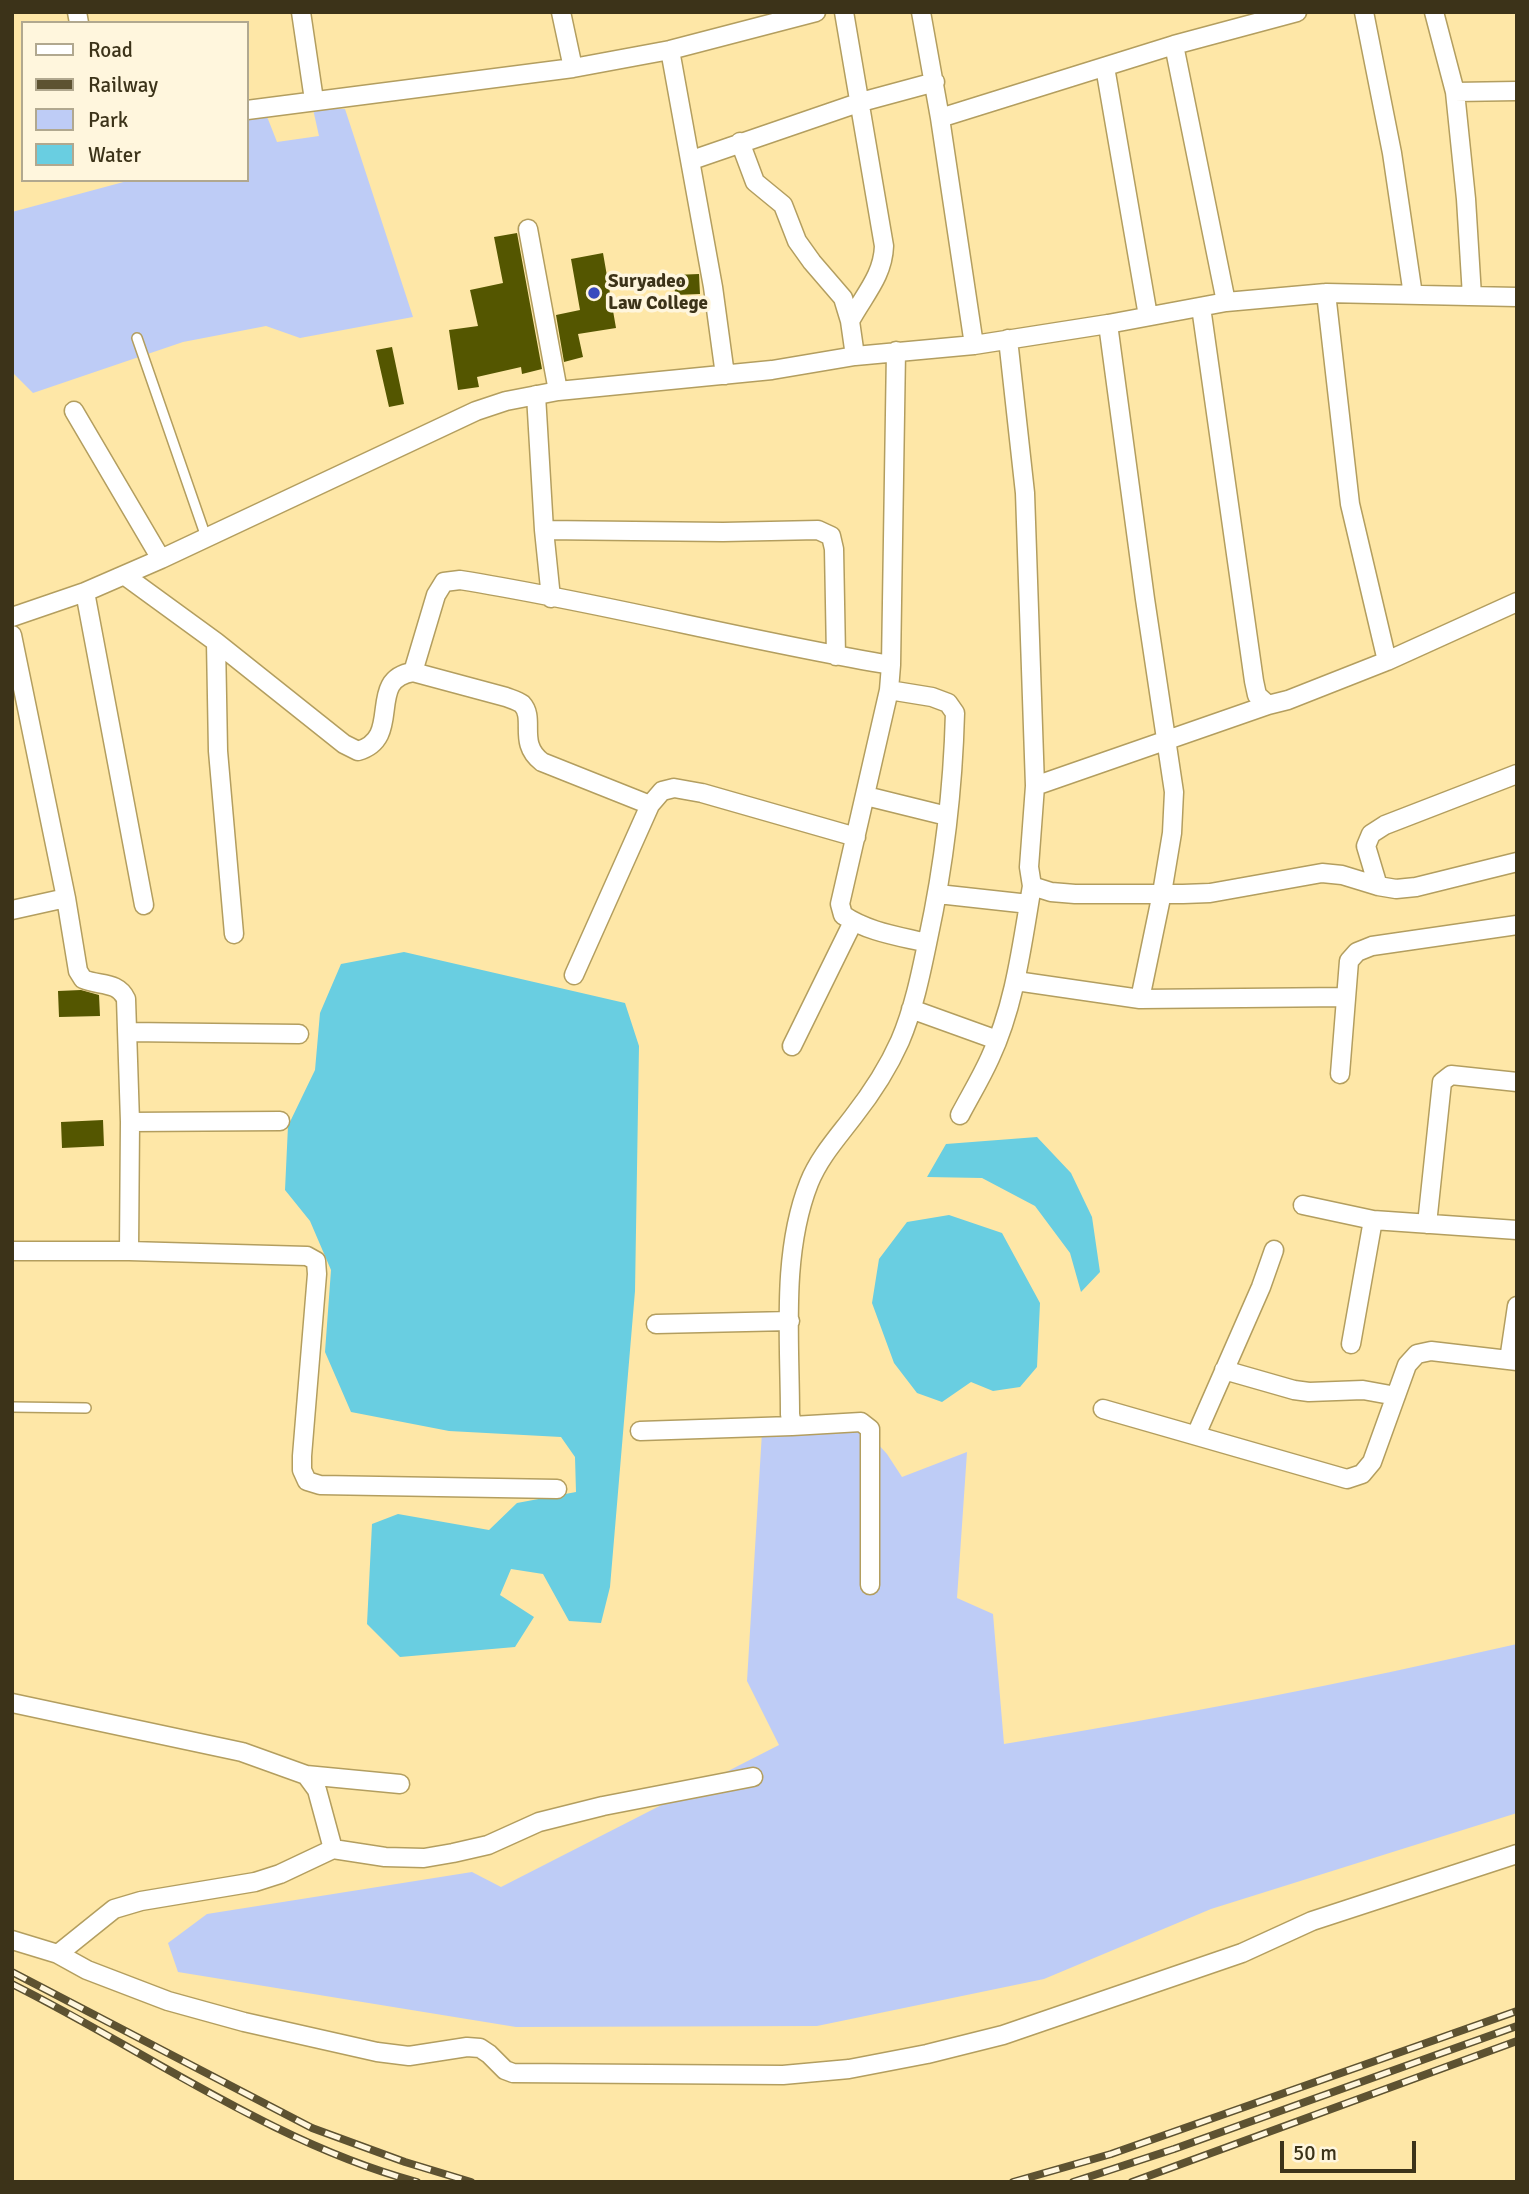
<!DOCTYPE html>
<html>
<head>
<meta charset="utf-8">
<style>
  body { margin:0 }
  #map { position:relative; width:1529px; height:2194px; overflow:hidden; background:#fee7a7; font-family:Signika,sans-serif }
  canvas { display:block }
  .frame { position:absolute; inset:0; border:14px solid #3c3319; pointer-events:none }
  .legend { position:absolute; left:21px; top:21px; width:228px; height:161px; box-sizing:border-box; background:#fff6dd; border:2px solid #b1a88f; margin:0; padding:9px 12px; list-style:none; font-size:21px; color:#3c3319 }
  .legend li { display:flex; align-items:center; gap:14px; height:35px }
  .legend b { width:35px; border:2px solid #b1a88f }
  .scale { position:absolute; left:1280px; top:2141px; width:136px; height:32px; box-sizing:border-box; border:4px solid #3c3319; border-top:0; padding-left:9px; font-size:21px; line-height:24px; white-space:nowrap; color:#3c3319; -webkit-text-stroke:5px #fff6dd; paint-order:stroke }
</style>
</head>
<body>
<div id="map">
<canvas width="1529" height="2194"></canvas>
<div class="frame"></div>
<ul class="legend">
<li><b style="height:9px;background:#fff"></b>Road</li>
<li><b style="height:9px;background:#5d5231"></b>Railway</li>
<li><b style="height:19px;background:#beccf6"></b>Park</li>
<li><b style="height:19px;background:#69cee1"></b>Water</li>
</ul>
<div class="scale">50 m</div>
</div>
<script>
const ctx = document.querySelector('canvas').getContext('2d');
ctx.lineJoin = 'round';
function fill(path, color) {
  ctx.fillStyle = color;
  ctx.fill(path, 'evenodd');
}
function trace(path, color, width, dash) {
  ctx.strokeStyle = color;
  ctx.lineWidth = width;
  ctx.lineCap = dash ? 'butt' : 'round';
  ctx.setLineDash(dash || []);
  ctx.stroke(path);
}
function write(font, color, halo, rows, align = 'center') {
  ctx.font = font + ' Signika,sans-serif';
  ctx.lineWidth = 7;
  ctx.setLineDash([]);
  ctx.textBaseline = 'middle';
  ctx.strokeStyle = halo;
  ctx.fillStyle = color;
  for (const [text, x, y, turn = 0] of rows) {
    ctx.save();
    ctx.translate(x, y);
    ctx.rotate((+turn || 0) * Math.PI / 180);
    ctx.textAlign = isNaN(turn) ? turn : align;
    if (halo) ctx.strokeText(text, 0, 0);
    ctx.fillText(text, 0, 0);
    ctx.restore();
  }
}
fill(new Path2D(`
  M313 109H345L413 317 300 338 266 326 183 342 33 393 12 372V212L131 180H247V116L266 114 277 142 319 136Z
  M866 1431 887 1454 902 1477 967 1452 957 1598 993 1614 1004 1744C1176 1716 1347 1683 1517 1644V1813L1211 1909 1044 1979 817 2026 516 2027 178 1972 168 1943 207 1914 472 1872 501 1887 779 1745 747 1681 762 1432Z`), '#beccf6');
fill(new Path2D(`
  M404 952 625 1003 639 1046 635 1291 610 1587 601 1623 569 1621 543 1574 511 1569 500 1595 534 1617 515 1647 400 1657 367 1624 372 1524 398 1514 489 1530 517 1503 576 1492 575 1457 561 1437 449 1431 351 1412 325 1352 331 1270 310 1221 285 1190 288 1126 315 1070 320 1013 341 964Z
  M1037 1137 1071 1173 1092 1217 1100 1272 1081 1292 1070 1253 1035 1206 982 1178 927 1177 946 1144Z
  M949 1215 1002 1233 1040 1303 1037 1367 1020 1387 993 1391 971 1382 942 1402 917 1393 894 1363 872 1303 879 1259 907 1222Z`), '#69cee1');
fill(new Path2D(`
  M517 233 542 369 522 374 521 367 477 377 479 387 458 390 449 330 478 326 470 290 503 283 494 237Z
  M603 253 616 328 578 334 583 357 564 362 556 315 580 310 571 259Z
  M699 274 700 294 675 295 674 275Z
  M392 347 404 404 389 407 376 350Z
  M81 990 99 995 100 1016 59 1017 58 991Z
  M103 1120 104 1146 62 1148 61 1122Z`), '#545600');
const service = new Path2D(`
  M137 338 206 537
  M12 1407 86 1408`);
const minor = new Path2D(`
  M77 12 79 23
  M301 12 314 100
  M561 12 573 68
  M844 12 884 246C883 276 864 295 850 321
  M921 12 940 118 974 345
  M1364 12 1392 153 1413 295
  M1434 12 1455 92 1466 199 1472 296
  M1174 45 1226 302
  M670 50 713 287 725 375
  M1105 67 1148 316
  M1455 92 1517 91
  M247 110 573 68 670 50 816 12
  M940 118 1174 45 1297 12
  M740 142 755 182 783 205 797 241 812 262 843 298 850 321 855 356
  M692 160 861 102 935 82
  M528 229 558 391
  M1326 293 1350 504 1387 661
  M1201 307 1254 681 1257 695 1268 705 1288 700 1387 661 1517 602
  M1108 324 1145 599 1174 792 1172 833 1162 893 1140 999
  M1008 339 1025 493 1035 786 1029 867 1032 886 1051 892 1075 894H1183L1210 893 1322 873 1342 875 1378 886 1396 889 1416 887 1517 862
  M896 351 891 665 889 690 840 904 843 915C868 932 898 936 927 943
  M536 395 544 530 551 598
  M74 411 161 559
  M544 530 723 532 818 530 831 536 834 549 836 656
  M124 575 216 642 344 744 358 751C404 738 365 679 413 672L506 697C511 699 518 701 522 704 536 719 517 743 542 762L650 805
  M85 592 144 905
  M12 617 85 592 161 559 476 411 506 401 558 391 772 370 855 356 974 345 1108 324 1226 302 1326 293 1517 297
  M12 635 66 898 78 971 83 979C99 986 118 981 126 999L130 1122 129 1251
  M216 642 218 751 234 934
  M413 672 436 595 444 582 460 580C605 603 747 641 891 665
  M1035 786 1268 705
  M866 796 947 816
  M1378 886 1366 846 1371 834 1385 825 1517 774
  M938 894 1029 904
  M12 910 66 898
  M574 975 650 805 662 791 674 788 702 793 856 837
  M1016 981 1140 999 1346 997
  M911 1009 997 1040
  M127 1032 299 1034
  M792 1046 853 922
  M1340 1074 1349 961 1357 952 1372 946 1517 925
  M960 1115C970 1096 981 1078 990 1058 1015 1005 1022 944 1032 886
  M130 1122 280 1121
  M1303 1205 1373 1220 1517 1230
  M1427 1224 1442 1082 1451 1075 1517 1082
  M12 1251H129L307 1256 316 1261 317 1274 302 1456V1470L307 1481 320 1485 557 1489
  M656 1324 790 1321
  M1351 1344 1373 1220
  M1509 1360 1517 1306
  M1224 1370 1294 1390 1309 1392 1363 1390 1396 1396
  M1103 1409 1347 1479 1362 1474 1372 1462 1407 1365 1417 1354 1431 1351 1517 1361
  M640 1431 792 1426
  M1196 1435 1261 1287 1274 1250
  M870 1585V1429L861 1422 792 1426 790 1414C790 1339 781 1254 809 1183 819 1158 837 1138 853 1117 871 1094 888 1068 900 1041 914 1008 921 973 928 939 944 865 953 789 955 713L948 703 932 697 889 690
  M12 1703 242 1752 306 1775 317 1790 333 1849 280 1874 255 1882 141 1901 114 1909 58 1954
  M306 1775 400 1784
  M333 1849 385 1857 424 1858 453 1853 488 1845 539 1822 603 1806 753 1777
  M12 1940 58 1954 87 1970 168 2001 244 2022 377 2052 409 2056 467 2047 480 2048 489 2054 505 2070 513 2073 783 2075 849 2069 927 2054 1003 2035 1242 1953 1312 1921 1517 1854`);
trace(service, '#b39e5f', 12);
trace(minor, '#b39e5f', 21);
trace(service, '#fff', 9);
trace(minor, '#fff', 18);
const rail = new Path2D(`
  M12 1972 312 2128 405 2162 471 2182
  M12 1984C144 2050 274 2144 417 2182
  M1013 2182 1111 2154 1517 2011
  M1073 2182 1174 2149 1517 2026
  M1132 2182 1517 2041`);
trace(rail, '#5d5231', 8);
trace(rail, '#fff6dd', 5, [16]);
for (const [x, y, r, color] of [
  [594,293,7,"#394bbe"]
]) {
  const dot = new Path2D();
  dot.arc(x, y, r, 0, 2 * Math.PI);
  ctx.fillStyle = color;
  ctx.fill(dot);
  trace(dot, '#fff6dd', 2.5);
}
write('bold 19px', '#3c3319', '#fff6dd', [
  ["Suryadeo",608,282],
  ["Law College",608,304]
], 'left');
</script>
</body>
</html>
